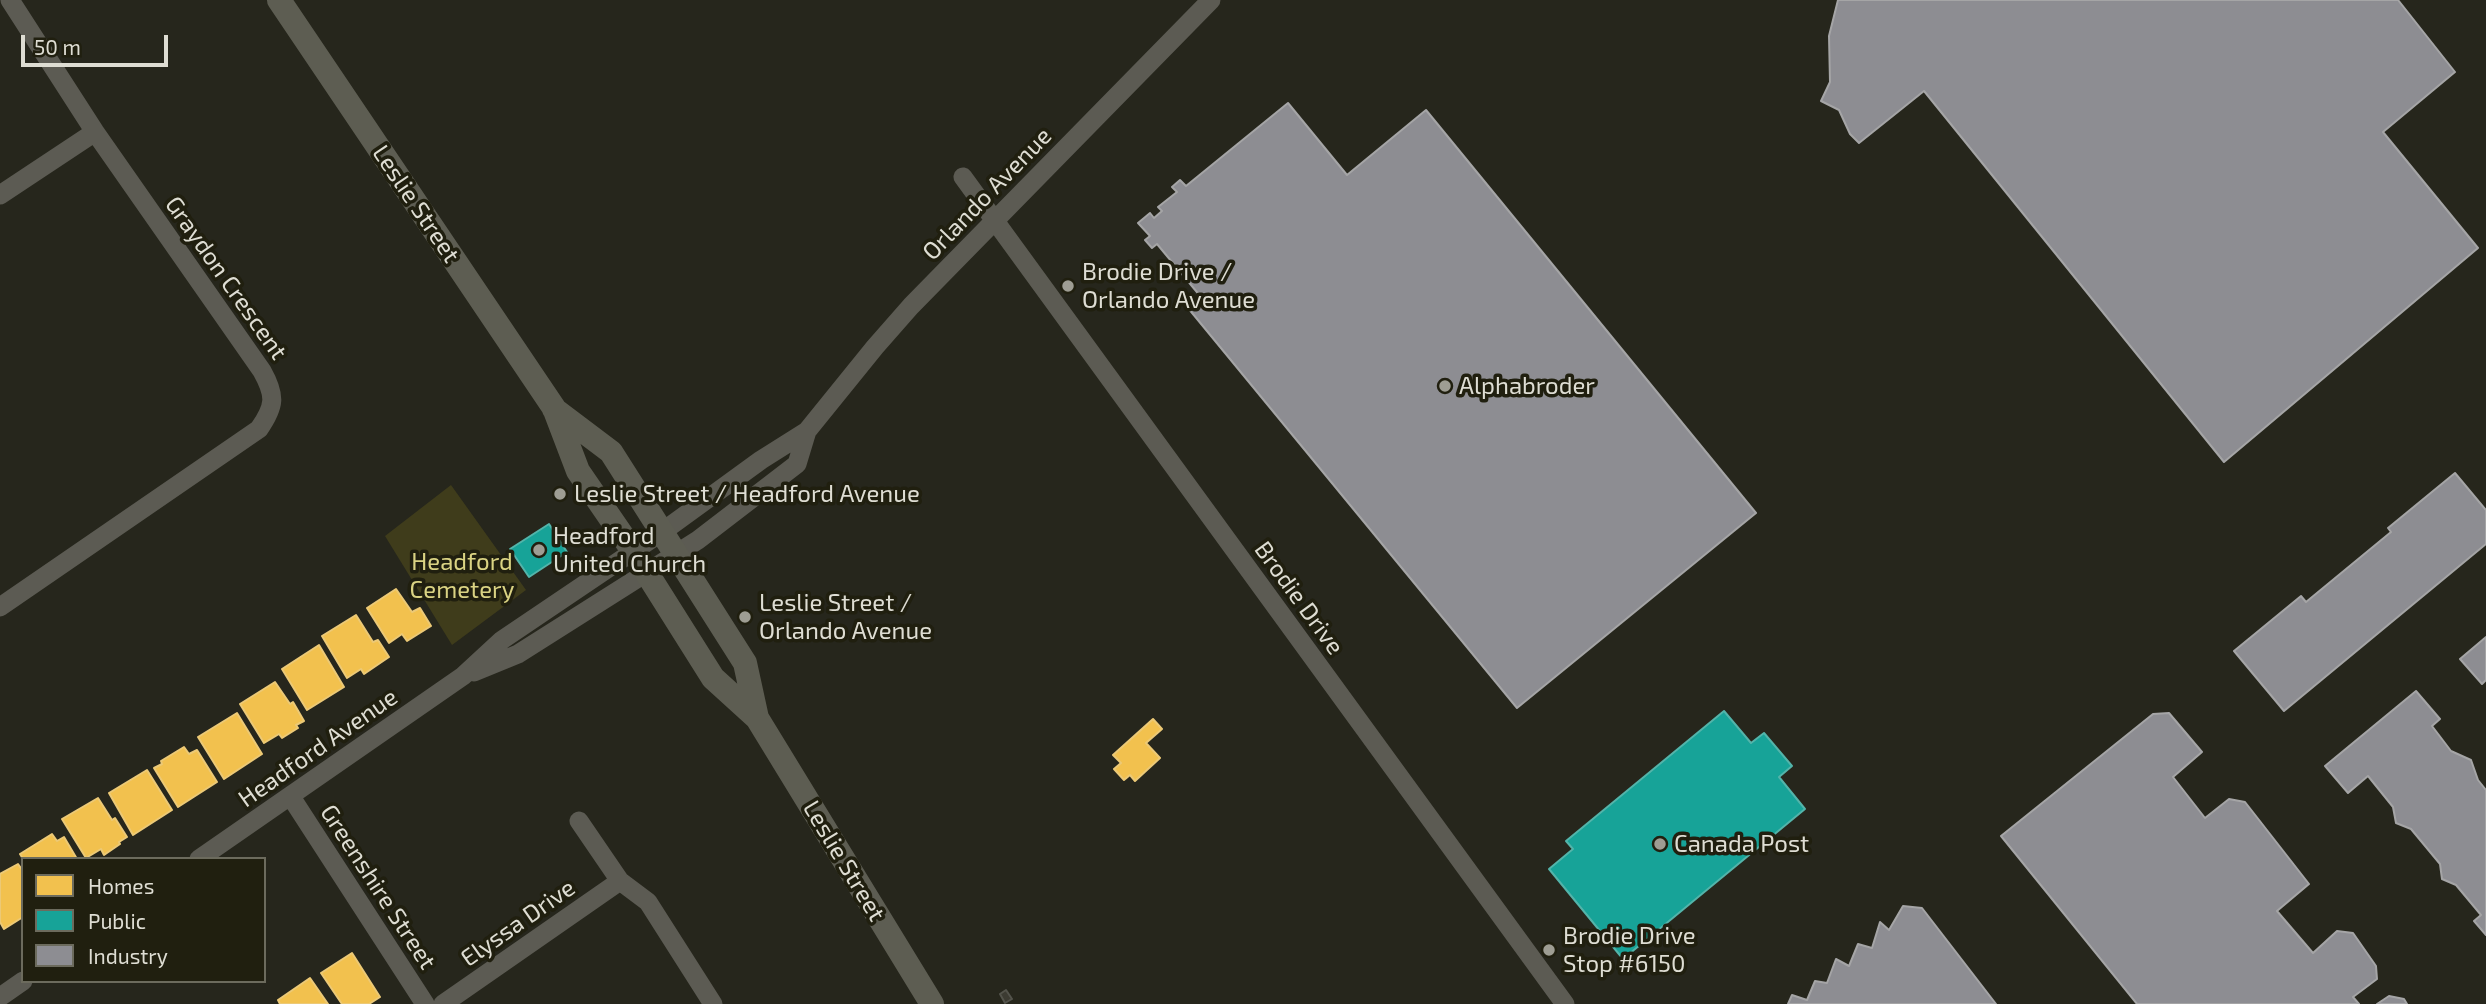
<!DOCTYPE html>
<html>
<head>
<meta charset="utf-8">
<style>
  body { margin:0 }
  #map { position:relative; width:2486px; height:1004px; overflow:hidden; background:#26261c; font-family:"Exo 2",sans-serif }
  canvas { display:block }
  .legend { position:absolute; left:21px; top:857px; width:245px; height:126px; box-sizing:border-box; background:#201f0f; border:2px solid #6c6b5d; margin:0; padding:9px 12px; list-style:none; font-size:21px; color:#deddd3 }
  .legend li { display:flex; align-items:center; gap:14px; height:35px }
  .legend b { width:35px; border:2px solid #6c6b5d }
  .scale { position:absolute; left:21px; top:35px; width:147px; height:32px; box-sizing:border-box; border:4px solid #deddd3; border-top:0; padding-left:9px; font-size:21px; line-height:24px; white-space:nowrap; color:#deddd3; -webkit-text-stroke:5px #201f0f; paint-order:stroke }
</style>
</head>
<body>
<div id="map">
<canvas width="2486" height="1004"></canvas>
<ul class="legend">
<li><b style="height:19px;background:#f2c14e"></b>Homes</li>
<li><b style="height:19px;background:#17a398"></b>Public</li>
<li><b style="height:19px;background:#8d8d92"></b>Industry</li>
</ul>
<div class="scale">50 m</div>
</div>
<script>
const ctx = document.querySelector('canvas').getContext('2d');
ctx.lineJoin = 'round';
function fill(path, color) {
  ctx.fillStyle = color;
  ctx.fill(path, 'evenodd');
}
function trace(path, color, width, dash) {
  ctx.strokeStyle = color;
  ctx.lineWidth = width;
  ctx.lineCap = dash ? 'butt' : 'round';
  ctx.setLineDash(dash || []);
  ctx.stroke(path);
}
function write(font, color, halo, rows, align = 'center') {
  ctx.font = font + ' "Exo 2",sans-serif';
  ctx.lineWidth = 7;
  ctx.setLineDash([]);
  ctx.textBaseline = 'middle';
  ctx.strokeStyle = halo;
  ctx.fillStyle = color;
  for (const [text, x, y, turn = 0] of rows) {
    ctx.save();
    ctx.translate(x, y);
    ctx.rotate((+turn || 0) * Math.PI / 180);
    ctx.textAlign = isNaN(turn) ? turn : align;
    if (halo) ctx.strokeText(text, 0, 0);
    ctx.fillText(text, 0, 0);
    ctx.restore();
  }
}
fill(new Path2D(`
  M451 485 526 590 452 645 385 536Z`), '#3f3c1b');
const homes = new Path2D(`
  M396 589 412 612 420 608 431 626 407 641 402 634 389 643 367 608Z
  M356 615 373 642 378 640 389 657 364 674 361 669 347 678 322 636Z
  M319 645 344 687 307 710 282 669Z
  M275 682 290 704 293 702 304 721 296 725 298 728 282 738 279 734 264 743 240 704Z
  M237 713 262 754 224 779 198 737Z
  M1153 719 1162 729 1146 743 1160 758 1135 781 1130 775 1124 780 1114 769 1121 763 1113 755Z
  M184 747 189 754 197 750 217 782 178 807 154 768 162 764 161 761Z
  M147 770 172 810 133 835 109 793Z
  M98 798 112 820 115 818 127 837 119 842 120 844 104 855 101 849 86 858 62 819Z
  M52 834 57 841 64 837 77 859H23L20 854Z
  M18 864 23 871V917L4 929 0 922V874Z
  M352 953 380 997 369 1004H342L321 973Z
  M310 978 328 1004H280L278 1000Z`);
fill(homes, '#f2c14e');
trace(homes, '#ecc976', 2);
const public = new Path2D(`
  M549 524 567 552 529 577 510 549Z
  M1724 711 1751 743 1764 733 1792 766 1779 777 1805 809 1623 959 1549 869 1573 849 1566 841Z`);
fill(public, '#17a398');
trace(public, '#53b4aa', 2);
const industry = new Path2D(`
  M1838 0H2398L2455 72 2383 132 2478 248 2224 462 1924 91 1859 143 1850 134 1839 110 1821 101 1830 82 1829 36Z
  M1288 103 1347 175 1426 110 1756 513 1517 708 1188 308 1201 297 1157 244 1152 248 1145 240 1150 236 1138 223 1150 213 1154 218 1162 211 1158 207 1177 192 1172 187 1180 180 1186 186Z
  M2455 473 2486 510V544L2284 711 2234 651 2301 596 2306 602 2391 532 2388 528Z
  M2486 637V680L2482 684 2460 659Z
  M2416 691 2440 719 2432 726 2451 751 2471 760 2478 780 2486 790V935L2474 921 2481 915 2456 885 2442 879 2440 864 2411 829 2396 823 2393 807 2368 776 2348 793 2325 766Z
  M2169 713 2202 752 2173 777 2205 818 2229 799 2245 802 2309 884 2277 911 2313 953 2337 931 2353 933 2376 966 2377 979 2353 997 2359 1004H2137L2001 836 2153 714Z
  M1903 906 1922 908 1996 1004H1788L1792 995 1807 1000 1815 981 1827 983 1836 959 1849 966 1858 944 1872 948 1880 922 1889 930Z
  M2389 996 2404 999 2407 1004H2377Z`);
fill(industry, '#8d8d92');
trace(industry, '#a5a5a6', 2);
const building = new Path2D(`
  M1006 990 1012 999 1005 1003 1000 994Z`);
fill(building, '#3c3b32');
trace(building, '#53534b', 2);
trace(new Path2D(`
  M963 177 1565 1004
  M0 195 95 132
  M0 607 259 429C275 406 276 396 262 371L95 132 10 0
  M474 672 518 654 698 540 797 464 807 431
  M291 797 425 1004
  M579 821 620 881 648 902 713 1004
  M199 859 463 676 502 640 662 532 761 460 807 431 875 347 911 306 1211 0
  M0 997 23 981
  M443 1004 620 881`), '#5c5b53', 19);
trace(new Path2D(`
  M279 0 554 408 578 471 633 551 713 678 757 718 932 1004
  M554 409 611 452 745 663 757 718`), '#5d5d52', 24);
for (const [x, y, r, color] of [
  [1068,286,7,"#9e9d93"],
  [1445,386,7,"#9e9d93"],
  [560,494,7,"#9e9d93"],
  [539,550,7,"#9e9d93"],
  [745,617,7,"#9e9d93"],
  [1660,844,7,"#9e9d93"],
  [1549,950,7,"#9e9d93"]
]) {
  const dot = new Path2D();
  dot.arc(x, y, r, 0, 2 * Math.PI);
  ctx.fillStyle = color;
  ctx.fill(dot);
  trace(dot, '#201f0f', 2.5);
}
write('24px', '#deddd3', '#201f0f', [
  ["Orlando Avenue",987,194,-46],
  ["Leslie Street",416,204,56],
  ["Graydon Crescent",226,278,55],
  ["Brodie Drive",1299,598,54],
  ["Headford Avenue",318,748,-35],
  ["Leslie Street",844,861,59],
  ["Greenshire Street",378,887,57],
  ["Elyssa Drive",518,923,-35]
]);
write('24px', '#deddd3', '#201f0f', [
  ["Brodie Drive /",1082,272],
  ["Orlando Avenue",1082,300],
  ["Alphabroder",1459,386],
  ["Leslie Street / Headford Avenue",574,494],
  ["Headford",553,536],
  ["United Church",553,564],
  ["Leslie Street /",759,603],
  ["Orlando Avenue",759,631],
  ["Canada Post",1674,844],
  ["Brodie Drive",1563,936],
  ["Stop #6150",1563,964]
], 'left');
write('24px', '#dad383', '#201f0f', [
  ["Headford",462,562],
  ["Cemetery",462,590]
]);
</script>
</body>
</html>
